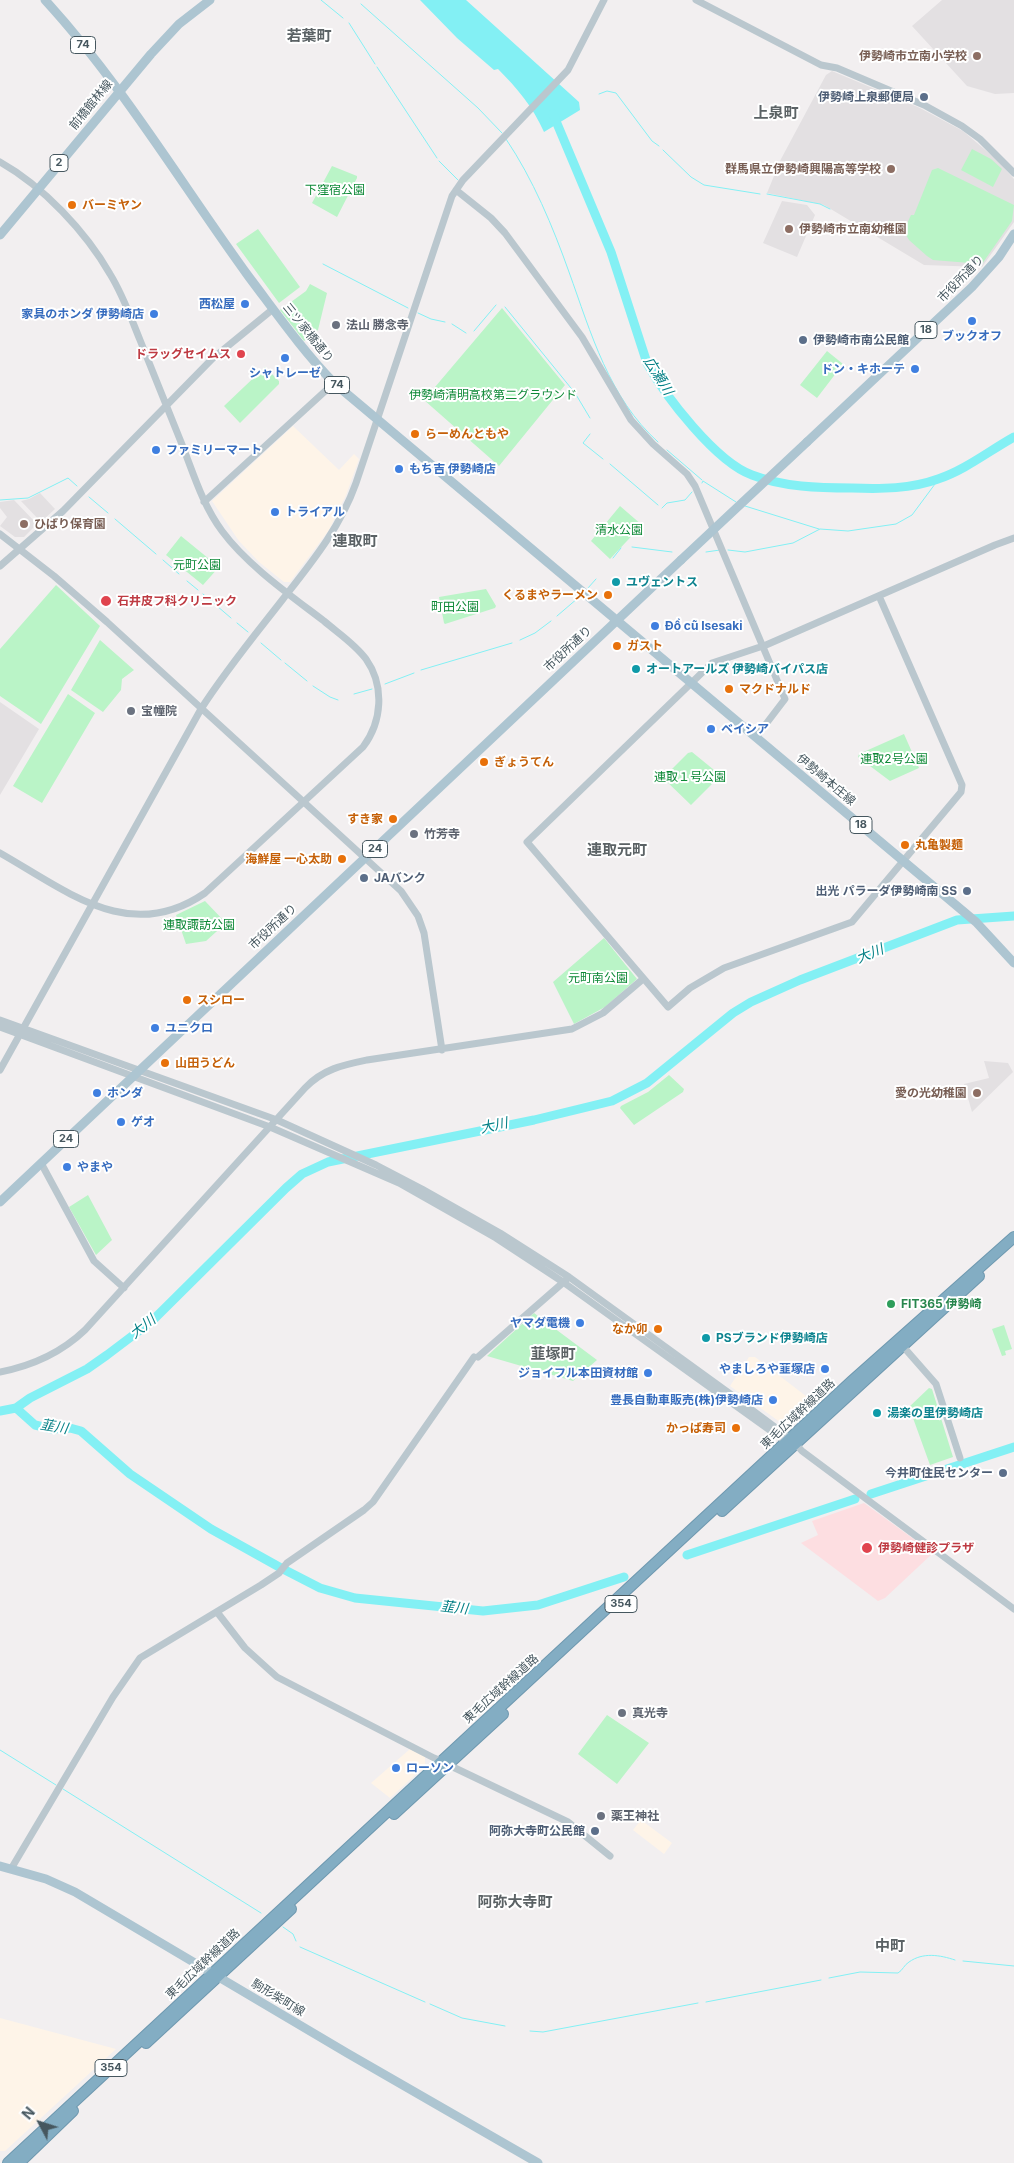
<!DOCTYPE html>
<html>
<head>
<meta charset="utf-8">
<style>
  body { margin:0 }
  #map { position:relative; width:1014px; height:2163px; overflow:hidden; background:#f2eff0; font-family:Inter,sans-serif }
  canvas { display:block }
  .north { position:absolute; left:15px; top:2098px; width:50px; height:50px; -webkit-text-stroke:4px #fff; paint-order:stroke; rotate:310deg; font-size:14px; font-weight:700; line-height:20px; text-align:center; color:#46575f }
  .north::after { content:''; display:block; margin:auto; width:18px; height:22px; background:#46575f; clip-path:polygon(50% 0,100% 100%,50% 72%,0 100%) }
</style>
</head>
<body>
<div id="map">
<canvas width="1014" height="2163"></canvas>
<div class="north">N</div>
</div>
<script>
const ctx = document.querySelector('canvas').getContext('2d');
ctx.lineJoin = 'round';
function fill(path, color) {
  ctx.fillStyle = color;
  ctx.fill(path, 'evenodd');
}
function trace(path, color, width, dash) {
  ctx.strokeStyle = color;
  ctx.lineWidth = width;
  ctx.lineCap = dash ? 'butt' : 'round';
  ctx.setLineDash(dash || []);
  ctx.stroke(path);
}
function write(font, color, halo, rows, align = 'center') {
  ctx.font = font + ' Inter,"Noto Sans JP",sans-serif';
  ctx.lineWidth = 4;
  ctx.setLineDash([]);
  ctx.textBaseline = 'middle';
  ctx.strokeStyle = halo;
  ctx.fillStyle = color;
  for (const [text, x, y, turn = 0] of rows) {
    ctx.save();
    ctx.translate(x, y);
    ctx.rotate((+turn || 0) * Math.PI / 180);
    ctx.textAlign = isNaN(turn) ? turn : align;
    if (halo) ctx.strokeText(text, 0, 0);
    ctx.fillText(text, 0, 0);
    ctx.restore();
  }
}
fill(new Path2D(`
  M293 426 339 470 354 454 359 459 346 495 329 530 290 582H284L259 562 239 541 212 501Z
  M749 1357H755L815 1403 792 1425H784L730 1386Z
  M410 1749 425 1757V1766L390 1798 371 1783Z
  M641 1820 672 1843 664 1854 633 1830Z
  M0 2018 116 2049 5 2151H0Z`), '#fef4e8');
fill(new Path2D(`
  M942 0H1014V93L995 94 967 86 912 26Z
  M832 71 920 108 963 131 996 159 1014 179V222L982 267 924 265 824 205 767 193 781 159 826 75Z
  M782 201 807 205 815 215 797 257 763 243Z
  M40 493 55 509 41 522 21 501 29 499Z
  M14 500 37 524 24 537H15L0 526 7 517 0 508V502Z
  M0 702 39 729 0 795Z
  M984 1061 1008 1063 1013 1072 972 1112 964 1084 989 1078Z`), '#e3e0e2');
fill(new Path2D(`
  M864 1503 933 1553 885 1598 878 1601 801 1543 818 1535 812 1521Z`), '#fddee1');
fill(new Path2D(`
  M972 149 991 159 1002 169 993 187 961 170Z
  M332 166 357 176V178L337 217 312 203Z
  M938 168 1014 205 1012 221 982 264 933 260 927 256 909 240 906 235 905 228 911 215H914L932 170Z
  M258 229 300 287 279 303 236 244Z
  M310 284 327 293 318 330 304 341 280 310 306 291Z
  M502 308 565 385 499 466 424 400Z
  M827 351 843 364 817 398 800 385Z
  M265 367 279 381V384L240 423 224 406Z
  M620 506 642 525 610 559 591 541Z
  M181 536 219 567 203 585 166 555Z
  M56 585 100 626 41 724 0 696V649Z
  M486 589 496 606 495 608 445 624 444 623 439 597Z
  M100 640 134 670 122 679 121 690 103 712 71 690Z
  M68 694 95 713 42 803 13 786Z
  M904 734 919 768 890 781 858 757 859 754Z
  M692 752 719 774V777L691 805 663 778 688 753Z
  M205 901 226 923 206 941 186 944 176 915Z
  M604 938 637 979 605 1007 574 1024 553 982Z
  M669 1075 684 1089 683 1092 634 1125 620 1108 621 1106 648 1092Z
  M88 1195 112 1240 96 1255 69 1207Z
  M534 1313 597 1360 573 1381 487 1356Z
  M1004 1325 1012 1349 1005 1351 1006 1355 1002 1356 992 1329Z
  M929 1388 932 1389 953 1457 930 1465 909 1407Z
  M607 1715 649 1743 617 1784 578 1754Z`), '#baf4c7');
fill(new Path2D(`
  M420 0H466L579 102 580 110 544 132C533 107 517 88 498 69L494 70 457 38Z`), '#83f0f4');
trace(new Path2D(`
  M321 0 343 18
  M361 4 478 108 502 133
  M349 23 375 64
  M377 67 437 158
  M599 94 607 91 616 93 652 141 659 146
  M506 139C533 179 553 227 569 272 591 333 609 398 658 442
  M663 150 691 177 704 185 760 194
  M439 161 458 180
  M767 194 820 204 830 209
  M323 264 408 308
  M505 307 575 393 590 418
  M418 313 431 319 445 322
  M452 324 466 333
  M474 331 496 305
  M590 434 583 443 603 459
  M667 450 702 480
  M610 464 658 505
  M702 483 703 481 736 502
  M89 497 108 513
  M0 500 28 498 68 478 77 486
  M745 506 819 529
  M662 508 667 503 685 500 692 492
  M115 519 156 554
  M632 547 672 552
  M728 550 745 552 793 543 820 529 848 531 896 524 912 515 938 480
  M706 552 720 550
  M613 558 621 548
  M163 560 179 574
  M187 581 198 590
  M588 588 596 579
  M203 594 231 618
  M557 616 578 598
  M237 623 248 632
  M520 640 535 633 551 621
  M261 643 281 660
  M285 663 307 681
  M421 670 512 643
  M385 684 414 673
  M313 686 330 697 338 700
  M354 694 372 689
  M0 1750 56 1785
  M63 1789 261 1913
  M283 1927 293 1934 296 1941
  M300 1947 425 2002
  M963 1961 1014 1966
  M829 1978 860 1972 898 1973C903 1970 904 1965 909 1962 923 1952 940 1955 955 1960
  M706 2002 821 1980
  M430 2004 462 2018 505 2026
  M530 2031 543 2032 698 2003`), '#83f0f4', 1);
trace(new Path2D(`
  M553 114 611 252 647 363C665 396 716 462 752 475 783 487 819 488 852 488 881 489 911 489 938 479 965 470 989 451 1014 437
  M16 1408 35 1425 52 1429 70 1428 81 1431 130 1474 211 1529 281 1568
  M0 1411 16 1408 30 1398 87 1369 107 1355 152 1321 286 1188 302 1174 328 1162 534 1120 612 1101 647 1083 733 1013 751 1002 800 980 957 920 1014 916
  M871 1494 1014 1447
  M687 1555 855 1499
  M285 1570 320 1588 355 1598 483 1611 538 1605 624 1577`), '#83f0f4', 9);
const highway = new Path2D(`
  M722 1511 979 1276
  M394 1814 503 1714
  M146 2043 291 1909
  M8 2163 852 1381 1014 1237
  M19 2163 73 2111`);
trace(highway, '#6e98af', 12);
trace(new Path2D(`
  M696 0 821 65 837 68 924 105 962 126 980 139 1014 173
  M0 162C43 186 86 232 110 274 123 295 131 318 140 340 154 374 167 408 181 442 193 472 202 504 222 531 247 565 290 595 324 621 338 633 355 644 366 659 385 686 382 722 363 747L205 893C130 945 67 891 0 853
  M456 190 491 218 505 233 582 337 631 420 653 444 687 474 695 486 785 699 756 737
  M204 502 334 383
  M0 534 54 576 107 622 401 891 418 916 424 933 442 1050
  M0 566 63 511 212 359 273 309
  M879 596 962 785 961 792 852 922 724 968 690 988 668 1007 527 842 712 663 766 645 995 545 1014 538
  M0 1020 277 1120 376 1165 422 1189 500 1233 569 1277 736 1398 791 1439 802 1451 1014 1609
  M0 1027 270 1127 399 1183 496 1238 563 1282 789 1444
  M0 1070 201 709C226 670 255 635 283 599 312 562 340 528 356 483L452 196 463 180 568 70 604 0
  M41 1163 94 1261 124 1288
  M900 1343 936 1384 960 1458
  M478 1357 566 1280
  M0 1372C31 1366 62 1352 85 1330L305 1088C323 1069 343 1065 367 1060L572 1029 603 1013 643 979
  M217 1612 245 1648 277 1677 434 1758 568 1822 610 1856
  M11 1869 113 1697 140 1658 261 1585 279 1573 287 1563 364 1510 373 1502 474 1357`), '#bac7ce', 7);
trace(new Path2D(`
  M45 0C122 84 182 185 249 277 277 314 302 350 334 383L976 922 1014 963
  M0 235 151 54 179 24 210 0
  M807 442 972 287 999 257 1014 234
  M0 1202 681 560
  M0 1866 46 1879 75 1892 347 2053 538 2163`), '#adc5d1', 9);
trace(highway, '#83adc3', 10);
trace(new Path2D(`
  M681 560 807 442`), '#adc5d1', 9);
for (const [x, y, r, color] of [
  [977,56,5,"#8d6e63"],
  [924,97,5,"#5c6f8a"],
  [891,169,5,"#8d6e63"],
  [72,205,5,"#e8710a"],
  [789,229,5,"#8d6e63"],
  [245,304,5,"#3f7fe0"],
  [154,314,5,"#3f7fe0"],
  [972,321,5,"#3f7fe0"],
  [336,325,5,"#6b7280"],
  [803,340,5,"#5c6f8a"],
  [241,354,5,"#e0444e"],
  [285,358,5,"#3f7fe0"],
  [915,369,5,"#3f7fe0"],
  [415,434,5,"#e8710a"],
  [156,450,5,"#3f7fe0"],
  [399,469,5,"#3f7fe0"],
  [275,512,5,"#3f7fe0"],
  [24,524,5,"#8d6e63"],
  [616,582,5,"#0f9aa8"],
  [608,595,5,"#e8710a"],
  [106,601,6,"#e0444e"],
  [655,626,5,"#3f7fe0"],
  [617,646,5,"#e8710a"],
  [636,669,5,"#0f9aa8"],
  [729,689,5,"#e8710a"],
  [131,711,5,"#6b7280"],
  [711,729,5,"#3f7fe0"],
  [484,762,5,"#e8710a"],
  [393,819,5,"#e8710a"],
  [414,834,5,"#6b7280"],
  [905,845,5,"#e8710a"],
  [342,859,5,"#e8710a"],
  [364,878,5,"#5c6f8a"],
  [967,891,5,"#5c6f8a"],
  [187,1000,5,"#e8710a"],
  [155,1028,5,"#3f7fe0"],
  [165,1063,5,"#e8710a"],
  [97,1093,5,"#3f7fe0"],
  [977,1093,5,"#8d6e63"],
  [121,1122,5,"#3f7fe0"],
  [67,1167,5,"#3f7fe0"],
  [891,1304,5,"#2e9e5b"],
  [580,1323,5,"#3f7fe0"],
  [658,1329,5,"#e8710a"],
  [706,1338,5,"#0f9aa8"],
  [825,1369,5,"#3f7fe0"],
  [648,1373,5,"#3f7fe0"],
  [773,1400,5,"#3f7fe0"],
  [877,1413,5,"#0f9aa8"],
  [736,1428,5,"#e8710a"],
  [1003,1473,5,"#5c6f8a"],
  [867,1548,6,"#e0444e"],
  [622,1713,5,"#6b7280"],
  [396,1768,5,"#3f7fe0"],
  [601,1816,5,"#6b7280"],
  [595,1831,5,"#5c6f8a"]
]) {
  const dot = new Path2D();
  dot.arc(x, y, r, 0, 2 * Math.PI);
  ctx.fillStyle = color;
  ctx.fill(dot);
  trace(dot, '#fff', 2);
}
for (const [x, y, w] of [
  [83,45,25],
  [59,163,18],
  [926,330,22],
  [337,385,25],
  [861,825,22],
  [375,849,25],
  [66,1139,25],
  [621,1604,32],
  [111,2068,32]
]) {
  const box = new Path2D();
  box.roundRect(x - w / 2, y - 8.5, w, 17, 4);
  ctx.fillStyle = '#fff';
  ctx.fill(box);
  trace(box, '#46575f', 1);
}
write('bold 11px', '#46575f', null, [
  ["74",83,45],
  ["2",59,163],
  ["18",926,330],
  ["74",337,385],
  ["18",861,825],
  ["24",375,849],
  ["24",66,1139],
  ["354",621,1604],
  ["354",111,2068]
]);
write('bold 12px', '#785e54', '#fff', [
  ["伊勢崎市立南小学校",967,56],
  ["群馬県立伊勢崎興陽高等学校",881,169],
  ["伊勢崎市立南幼稚園",799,229,"left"],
  ["ひばり保育園",34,524,"left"],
  ["愛の光幼稚園",967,1093]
], 'right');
write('bold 12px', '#4e5e75', '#fff', [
  ["伊勢崎上泉郵便局",914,97],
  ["伊勢崎市南公民館",813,340,"left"],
  ["JAバンク",374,878,"left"],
  ["出光 パラーダ伊勢崎南 SS",957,891],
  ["今井町住民センター",993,1473],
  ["阿弥大寺町公民館",585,1831]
], 'right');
write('12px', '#46575f', '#fff', [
  ["前橋館林線",91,105,-51],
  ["市役所通り",961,279,-46],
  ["三ツ家橋通り",308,333,51],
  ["市役所通り",568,649,-43],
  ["伊勢崎本庄線",826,780,40],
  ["市役所通り",273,927,-43],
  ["東毛広域幹線道路",798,1414,-43],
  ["東毛広域幹線道路",501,1689,-42],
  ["東毛広域幹線道路",203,1964,-43],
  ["駒形柴町線",278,1998,31]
]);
write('12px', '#0e8937', '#fff', [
  ["下窪宿公園",335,190],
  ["伊勢崎清明高校第二グラウンド",493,395],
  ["清水公園",619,530],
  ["元町公園",197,565],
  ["町田公園",455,607],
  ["連取2号公園",894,759],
  ["連取１号公園",690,777],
  ["連取諏訪公園",199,925],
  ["元町南公園",598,978]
]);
write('bold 12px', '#c56008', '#fff', [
  ["バーミヤン",82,205],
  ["らーめんともや",425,434],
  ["くるまやラーメン",598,595,"right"],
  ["ガスト",627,646],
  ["マクドナルド",739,689],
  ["ぎょうてん",494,762],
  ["すき家",383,819,"right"],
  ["丸亀製麺",915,845],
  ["海鮮屋 一心太助",332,859,"right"],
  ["スシロー",197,1000],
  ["山田うどん",175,1063],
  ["なか卯",648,1329,"right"],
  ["かっぱ寿司",726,1428,"right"]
], 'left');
write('bold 12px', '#366cbe', '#fff', [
  ["西松屋",235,304,"right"],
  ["家具のホンダ 伊勢崎店",144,314,"right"],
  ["ブックオフ",972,336,"center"],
  ["ドン・キホーテ",905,369,"right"],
  ["シャトレーゼ",285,373,"center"],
  ["ファミリーマート",166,450],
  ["もち吉 伊勢崎店",409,469],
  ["トライアル",285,512],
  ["Đồ cũ Isesaki",665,626],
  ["ベイシア",721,729],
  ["ユニクロ",165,1028],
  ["ホンダ",107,1093],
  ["ゲオ",131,1122],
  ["やまや",77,1167],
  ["ヤマダ電機",570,1323,"right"],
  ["やましろや韮塚店",815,1369,"right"],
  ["ジョイフル本田資材館",638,1373,"right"],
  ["豊長自動車販売(株)伊勢崎店",763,1400,"right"],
  ["ローソン",406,1768]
], 'left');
write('bold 12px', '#5b616d', '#fff', [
  ["法山 勝念寺",346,325],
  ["宝幢院",141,711],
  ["竹芳寺",424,834],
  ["真光寺",632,1713],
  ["薬王神社",611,1816]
], 'left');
write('bold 12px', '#be3a42', '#fff', [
  ["ドラッグセイムス",231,354,"right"],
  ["石井皮フ科クリニック",117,601],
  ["伊勢崎健診プラザ",878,1548]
], 'left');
write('bold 12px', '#0d838f', '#fff', [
  ["ユヴェントス",626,582],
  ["オートアールズ 伊勢崎バイパス店",646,669],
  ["PSブランド伊勢崎店",716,1338],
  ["湯楽の里伊勢崎店",887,1413]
], 'left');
write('bold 12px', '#27864d', '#fff', [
  ["FIT365 伊勢崎",901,1304]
], 'left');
write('italic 14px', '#058086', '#fff', [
  ["広瀬川",658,376,58],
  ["大川",870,954,-22],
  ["大川",494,1126,-12],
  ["大川",143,1327,-38],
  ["韮川",54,1427,9],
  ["韮川",454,1608,6]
]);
write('bold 15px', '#5b6265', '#fff', [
  ["若葉町",309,36],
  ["上泉町",776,113],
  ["連取町",355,541],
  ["連取元町",617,850],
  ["韮塚町",553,1354],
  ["阿弥大寺町",515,1902],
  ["中町",890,1946]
]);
</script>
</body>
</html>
